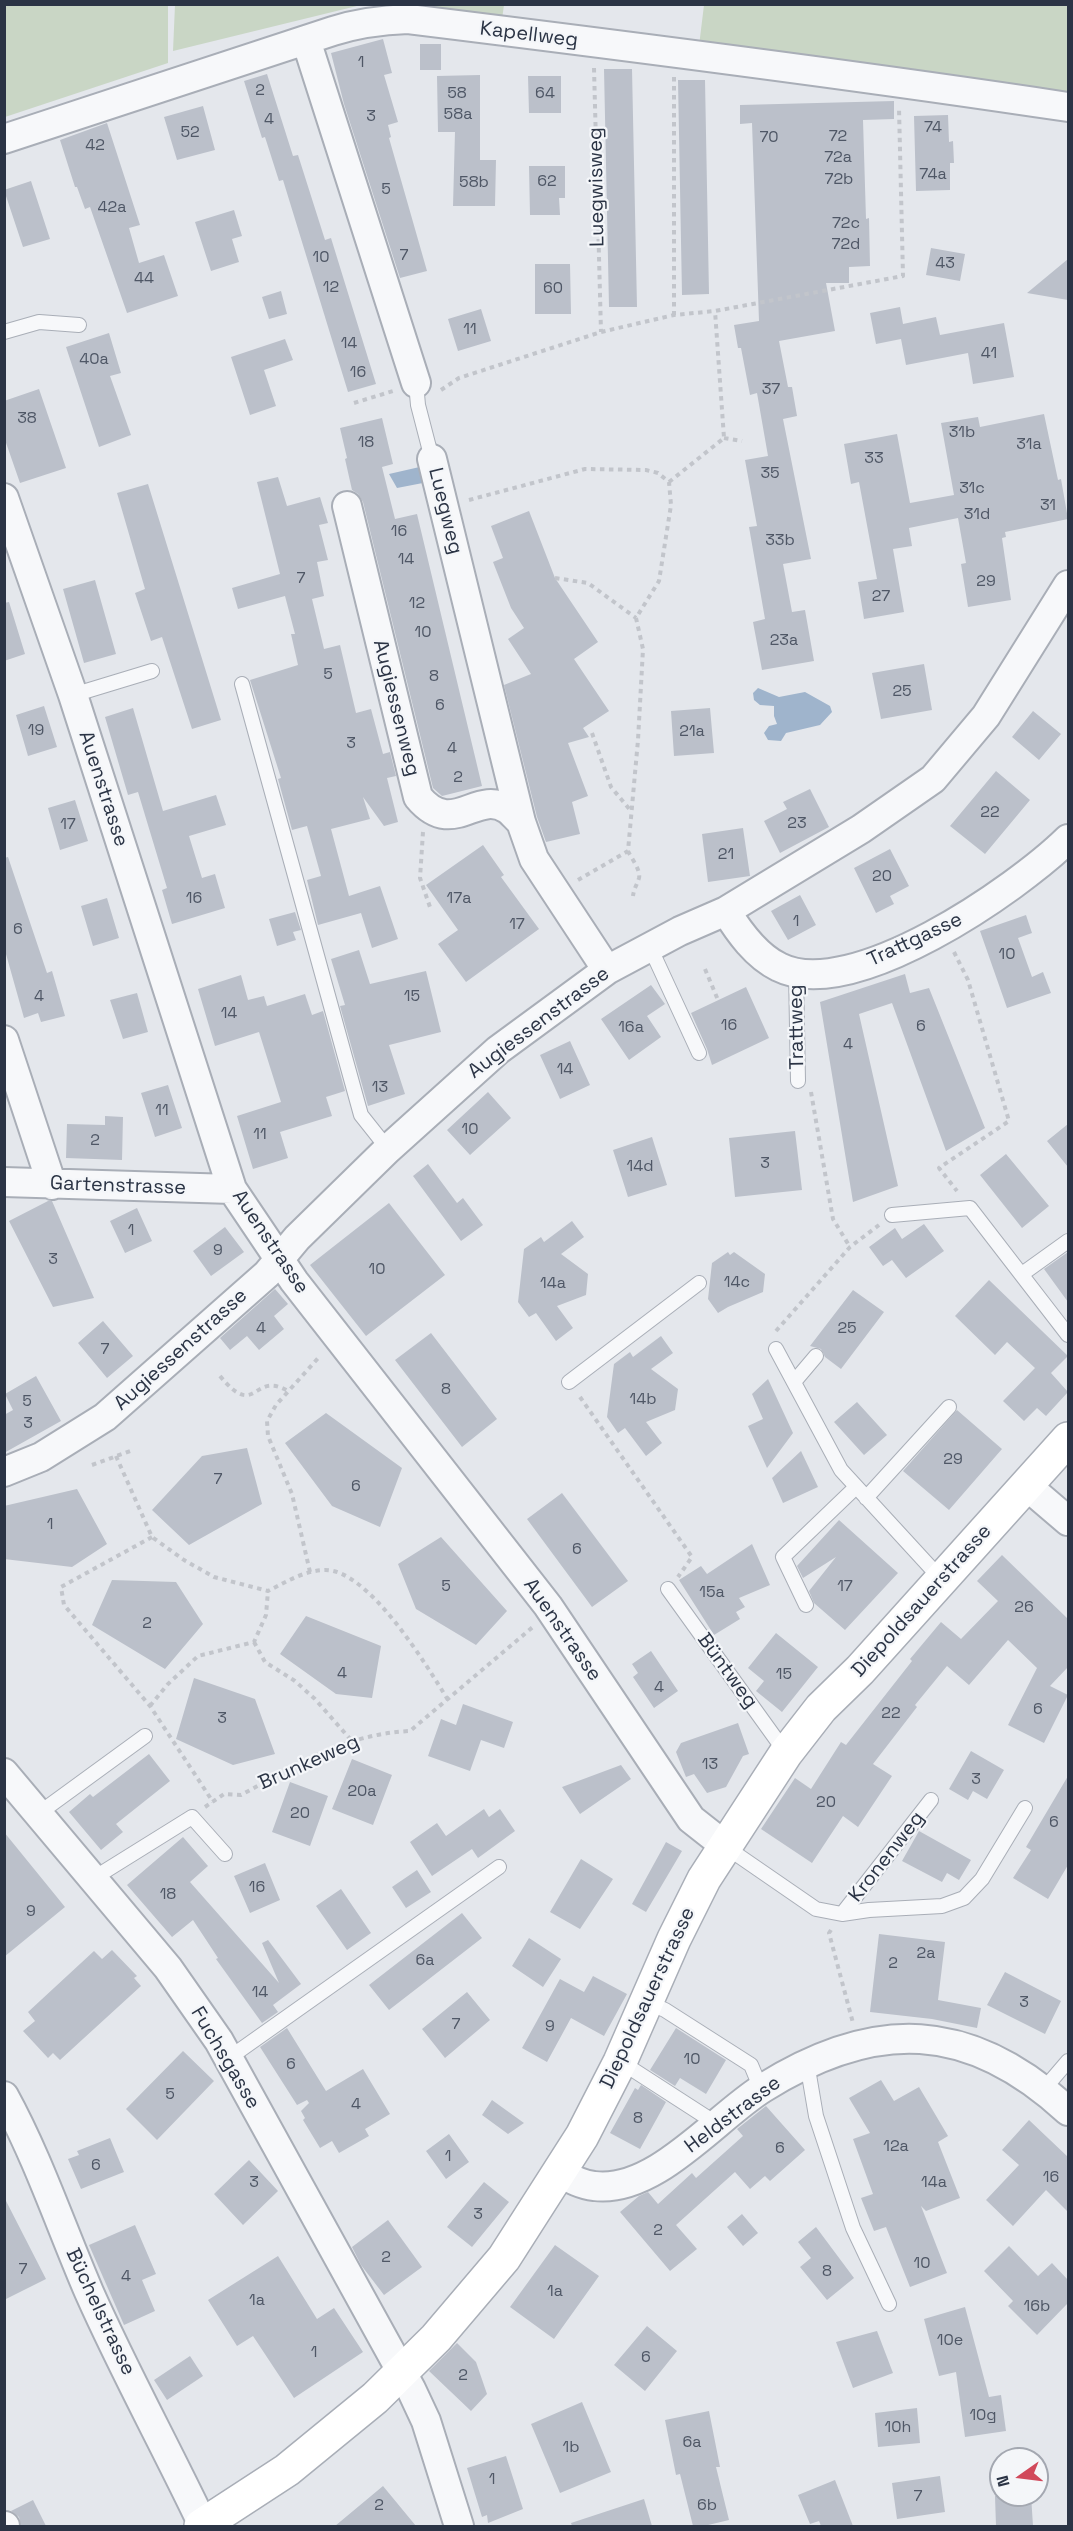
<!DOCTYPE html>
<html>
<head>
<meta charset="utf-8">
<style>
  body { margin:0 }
  #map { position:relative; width:1073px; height:2531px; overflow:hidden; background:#e4e7ec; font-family:"Space Grotesk",sans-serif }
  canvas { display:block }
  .frame { position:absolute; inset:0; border:6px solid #2b3445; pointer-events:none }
  .north { position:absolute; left:989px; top:2447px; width:60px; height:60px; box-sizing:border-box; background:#f4f6f9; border:2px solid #a4a8b1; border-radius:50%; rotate:256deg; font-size:16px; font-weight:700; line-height:24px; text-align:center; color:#2b3445 }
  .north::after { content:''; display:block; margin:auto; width:21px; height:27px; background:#d1495b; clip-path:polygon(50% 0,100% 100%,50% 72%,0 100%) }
</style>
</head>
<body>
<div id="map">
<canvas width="1073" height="2531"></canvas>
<div class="frame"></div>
<div class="north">N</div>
</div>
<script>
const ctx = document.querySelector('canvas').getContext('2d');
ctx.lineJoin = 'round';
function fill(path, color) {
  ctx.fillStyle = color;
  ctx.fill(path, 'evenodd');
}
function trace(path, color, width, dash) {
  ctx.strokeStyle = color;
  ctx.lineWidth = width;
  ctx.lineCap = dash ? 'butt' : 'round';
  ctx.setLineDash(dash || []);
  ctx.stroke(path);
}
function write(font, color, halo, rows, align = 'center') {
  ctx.font = font + ' "Space Grotesk",sans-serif';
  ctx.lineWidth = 4.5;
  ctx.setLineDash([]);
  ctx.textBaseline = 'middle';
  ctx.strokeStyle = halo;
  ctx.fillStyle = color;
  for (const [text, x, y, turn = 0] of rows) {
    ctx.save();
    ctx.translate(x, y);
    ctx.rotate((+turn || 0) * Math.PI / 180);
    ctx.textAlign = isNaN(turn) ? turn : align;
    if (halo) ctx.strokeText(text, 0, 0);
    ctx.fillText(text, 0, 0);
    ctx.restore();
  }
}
fill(new Path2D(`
  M4 5H168V63L5 117Z
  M175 5V4L361 5 173 51Z
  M426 5H504L502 19 429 9Z
  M704 5H1068V95L699 46Z`), '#c9d6c5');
fill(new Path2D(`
  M424 466 428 482 397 488 389 474Z
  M758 688 779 697 805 692 830 706 832 712 820 725 786 733 781 741 768 740 764 733 769 726 777 724 774 716V706L760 705 754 700 753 693Z`), '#9fb4cc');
fill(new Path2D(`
  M383 39 392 73 384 75 398 122 388 125 391 137 389 138 427 271 400 278 344 104 331 53Z
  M420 44H441V70H420Z
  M604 69H632L637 307H609Z
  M267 74 293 156 298 155 325 240 331 238 376 384 348 392 283 180 279 181 265 137 262 138 244 81Z
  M480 75V160H496L495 206H453L455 132H438L437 76Z
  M528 76H561V113H529Z
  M678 80H705L709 294 682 295Z
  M894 101V119L863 120 866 219 869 218 870 266 849 267V283H826L835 331 779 341 788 387H792L797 416 783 419 811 559 783 564 792 612 805 610 814 661 762 670 753 622 765 619 749 527 757 526 745 460 768 456 757 393 750 395 741 348H738L734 325 759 321 752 123 740 124V105Z
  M203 106 215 150 177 160 164 117Z
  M948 115 949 142 953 141 954 163H950V190L916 191 914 116Z
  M107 123 140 225 129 228 139 263 164 255 178 296 127 313 90 207 85 209 77 187H75L60 140Z
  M529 166H565V198H559L560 215H530Z
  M31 181 50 239 23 247 4 190Z
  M234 210 242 236 232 239 239 262 211 271 195 222Z
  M931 248 965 254 960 281 926 275Z
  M1068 259V300L1027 293Z
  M535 264H570L571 314H535Z
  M281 291 287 314 269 319 262 297Z
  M900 307 903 324 936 317 940 335 1004 323 1014 377 973 384 968 353 906 365 901 339 876 344 870 313Z
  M481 309 491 341 458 351 448 319Z
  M109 333 121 373 110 376 131 435 99 447 66 347Z
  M285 339 293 360 264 370 276 406 250 415 231 357Z
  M39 389 66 468 20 483 4 437V401Z
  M1044 414 1058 480 1061 479 1068 519 1005 532 1006 537 1002 538 1011 600 968 607 961 564 966 563 958 518 909 528 912 546 893 549 904 612 864 619 858 582 877 579 859 482 851 484 844 444 897 434 910 503 954 495 941 423 978 417 980 427Z
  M382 418 393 464 382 467 395 519 417 514 482 786 442 796 433 788 363 502 358 494 352 490 345 459 347 458 340 428Z
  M278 477 287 506 320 497 328 523 319 525 328 560 317 562 324 596 312 599 324 649 340 645 356 713 371 709 383 754 390 752 396 776 387 778 398 822 384 826 363 797 370 819 331 829 349 896 380 886 398 939 372 948 361 913 318 925 307 880 321 876 307 826 292 830 278 779 281 778 250 680 298 665 291 634H295L285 596 238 609 232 588 280 574 257 482Z
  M148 484 221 720 192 729 162 637 151 641 135 593 145 589 117 493Z
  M529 511 555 578 598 642 574 659 609 711 583 728 589 737 568 743 588 796 572 802 580 834 546 842 537 817 504 685 531 674 508 639 524 628 511 608 493 562 503 558 491 526Z
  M95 580 116 654 84 663 63 589Z
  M9 602 25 654 4 661V603Z
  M924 664 932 710 881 719 872 673Z
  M44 706 57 747 28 756 16 715Z
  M133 708 163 811 216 795 226 825 189 836 202 878 215 874 225 908 172 924 162 890 167 888 138 792 128 795 105 717Z
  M710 708 714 753 674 756 671 711Z
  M1033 711 1061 734 1039 760 1012 737Z
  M996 771 1030 800 985 854 950 826Z
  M810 789 829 827 780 853 764 821 787 809 783 802Z
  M75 800 88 841 60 850 48 808Z
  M743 828 750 876 708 882 702 834Z
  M483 845 504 875 501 877 539 929 466 982 438 944 458 930 426 885Z
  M890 849 909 886 890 896 894 904 876 913 854 868Z
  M8 857 47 973 52 971 65 1016 41 1022 38 1013 24 1018 4 947V858Z
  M800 895 816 925 788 940 771 911Z
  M107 898 119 938 93 946 81 906Z
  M295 912 301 930 293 932 296 940 277 946 269 919Z
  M1026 915 1032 933 1018 938 1032 977 1043 972 1051 993 1007 1008 980 931Z
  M359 950 370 984 426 971 441 1032 389 1045 405 1094 368 1106 340 1006 345 1005 331 959Z
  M905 974 910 993 929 988 985 1128 946 1151 892 1003 859 1014 898 1186 853 1202 820 1002Z
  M241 975 248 1000 264 996 267 1006 305 994 312 1015 323 1011 345 1091 326 1097 332 1116 280 1132 288 1158 253 1169 237 1116 281 1102 259 1032 215 1046 198 989Z
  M651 985 665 1004 647 1016 661 1037 629 1060 601 1019Z
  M746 987 769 1038 712 1065 707 1049 691 1013Z
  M137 993 148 1032 123 1039 110 1000Z
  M570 1041 590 1085 560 1099 540 1055Z
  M168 1085 182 1128 155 1137 141 1093Z
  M488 1092 511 1118 470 1155 447 1130Z
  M105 1116 123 1117 122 1160 66 1158 67 1124 105 1125Z
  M1068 1124V1167L1047 1141Z
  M795 1131 802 1190 735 1197 729 1138Z
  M652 1137 667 1185 628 1197 613 1150Z
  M1006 1154 1049 1206 1022 1228 980 1175Z
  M428 1164 457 1203 463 1198 483 1225 461 1241 413 1176Z
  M48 1201H52L94 1298 53 1307 9 1221Z
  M389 1203 445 1275 366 1336 310 1265Z
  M137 1208 152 1241 125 1253 110 1221Z
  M572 1221 584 1237 561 1254 588 1274 586 1295 557 1306 573 1328 556 1341 536 1313 529 1317 518 1302 524 1249 541 1237 544 1242Z
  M924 1224 944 1251 906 1278 892 1260 883 1266 869 1247 895 1228 902 1239Z
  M225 1227 244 1252 211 1276 193 1251Z
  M728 1252 730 1255 734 1252 765 1274 763 1292 728 1307 718 1313 708 1299 712 1263Z
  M1068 1252V1302L1044 1269Z
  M989 1280 1068 1356 1051 1373 1068 1392 1046 1416 1037 1408 1024 1421 1003 1401 1035 1368 1007 1342 995 1355 955 1316Z
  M275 1289 288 1304 274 1316 284 1329 259 1350 247 1336 230 1350 220 1338Z
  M853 1290 884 1312 841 1369 825 1357 821 1349 810 1346Z
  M103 1321 133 1356 107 1378 78 1343Z
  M431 1333 497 1419 462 1447 395 1360Z
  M661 1336 673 1353 651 1369 678 1389 675 1410 646 1422 662 1443 646 1456 625 1428 618 1433 607 1417 614 1364 630 1352 633 1357Z
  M36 1376 61 1421 4 1453V1415L13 1410 5 1394Z
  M768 1379 793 1433 767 1468 748 1426 763 1419 752 1394Z
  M857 1402 887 1435 864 1455 834 1422Z
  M957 1410 1002 1449 949 1510 903 1471Z
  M326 1413 402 1468 380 1527 332 1506 285 1443Z
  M247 1448 262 1504 189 1545 152 1510 202 1456Z
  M801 1451 818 1487 783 1503 772 1478Z
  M77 1489 107 1544 72 1567 4 1559V1506Z
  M562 1493 628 1581 592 1607 527 1519Z
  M839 1520 898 1573 845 1630 814 1603 809 1591 836 1557 803 1578 797 1566Z
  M441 1537 507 1611 476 1645 416 1609 398 1564Z
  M752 1544 770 1585 739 1598 745 1607 736 1612 740 1619 714 1635 679 1580 701 1566 707 1574Z
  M1002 1555 1068 1619V1667L1050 1686 1068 1695 1044 1743 1008 1725 1037 1668 1008 1640 969 1685 947 1666 915 1705 917 1707 873 1764 892 1776 858 1827 843 1816 812 1863 761 1829 795 1778 811 1789 841 1742 846 1745 912 1661 910 1659 941 1622 961 1639 998 1601 977 1581Z
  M112 1580 176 1582 203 1624 165 1669 92 1625Z
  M306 1616 381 1646 372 1698 336 1694 280 1654Z
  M776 1633 818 1667 782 1712 756 1691 764 1681 748 1668Z
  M651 1651 678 1691 654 1708 633 1677 638 1673 632 1664Z
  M194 1678 255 1699 275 1754 233 1765 176 1739Z
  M463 1704 513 1722 504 1748 481 1740 470 1771 428 1756 441 1719 456 1725Z
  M738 1723 749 1754 743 1756 726 1787 707 1793 694 1774 686 1777 676 1752 681 1743Z
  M971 1751 1004 1770 987 1799 973 1791 968 1800 949 1789Z
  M149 1754 170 1781 116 1824 123 1832 101 1850 69 1812 90 1794 93 1797Z
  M352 1759 392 1775 373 1825 332 1809Z
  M621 1765 631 1779 580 1814 562 1787Z
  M1068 1776V1865L1048 1899 1013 1878 1031 1850 1026 1847Z
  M290 1782 328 1796 310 1846 272 1832Z
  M484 1809 489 1817 500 1809 515 1831 478 1858 472 1849 432 1876 410 1842 437 1823 446 1836Z
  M919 1831 971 1860 959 1880 947 1873 942 1882 902 1861Z
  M4 1832 65 1907 4 1957Z
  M183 1837 208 1866 190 1882 279 1983 262 1943 268 1940 301 1984 273 2005 278 2012 262 2023 216 1959 218 1958 193 1920 172 1937 127 1885Z
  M666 1842 682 1851 646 1912 632 1904Z
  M581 1859 613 1879 580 1929 550 1912Z
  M265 1863 280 1900 250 1913 234 1876Z
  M417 1870 431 1892 406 1908 392 1887Z
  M341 1889 371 1933 347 1950 316 1906Z
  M462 1913 482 1938 389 2010 369 1985Z
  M879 1934 945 1942 938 2000 981 2008 977 2028 932 2019 870 2012Z
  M529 1938 561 1959 543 1987 512 1966Z
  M112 1950 137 1976 134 1978 141 1986 60 2060 53 2053 48 2058 23 2031 35 2021 28 2012 94 1951 102 1959Z
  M1005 1972 1061 2001 1045 2034 987 2005Z
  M593 1976 627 1994 604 2036 571 2018 547 2062 522 2048 560 1979 584 1992Z
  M467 1992 490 2020 445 2058 422 2029Z
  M287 2028 326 2091 363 2069 390 2114 365 2129 369 2136 339 2153 332 2141 320 2148 303 2120 305 2118 301 2111 309 2103 307 2100 297 2105 260 2047Z
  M676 2028 726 2060 706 2094 680 2078 675 2086 650 2070Z
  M183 2051 214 2081 157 2140 126 2109Z
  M881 2080 894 2101 919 2087 948 2136 938 2142 960 2198 926 2211 921 2206 947 2273 910 2287 886 2227 874 2231 861 2198 873 2194 853 2139 870 2133 849 2098Z
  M641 2085 666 2102 640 2149 610 2133 635 2088 638 2090Z
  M492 2100 524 2123 508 2134 482 2115Z
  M766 2106 805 2150 770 2181 765 2176 750 2189 735 2172 676 2225 697 2249 670 2271 620 2212 639 2196 648 2192 658 2204 692 2173 696 2178 743 2136 737 2129Z
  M1029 2120 1068 2157V2212L1046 2190 1013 2226 986 2200 1019 2165 1002 2150Z
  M449 2134 469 2162 446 2179 426 2151Z
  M110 2138 124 2172 81 2189 68 2159 79 2155 77 2151Z
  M249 2160 278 2191 243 2225 214 2194Z
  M484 2182 509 2202 472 2247 447 2227Z
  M4 2197 46 2279 4 2300Z
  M742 2214 758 2233 743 2246 727 2227Z
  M388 2220 422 2267 384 2295 361 2265 352 2247Z
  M135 2225 156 2274 142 2280 155 2311 124 2325 89 2245Z
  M816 2227 854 2278 827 2300 800 2267 811 2258 798 2242Z
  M555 2245 599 2276 554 2339 510 2307Z
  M1009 2246 1038 2276 1052 2263 1068 2280V2303L1037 2335 1008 2306 1013 2301 984 2271Z
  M278 2256 317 2319 334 2308 363 2352 294 2398 253 2336 237 2346 208 2300Z
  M965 2307 989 2397 1001 2395 1006 2431 965 2437 956 2372 939 2376 924 2319Z
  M647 2326 677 2351 645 2391 614 2365Z
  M877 2331 893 2373 853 2388 836 2342Z
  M457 2343 476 2362 487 2394 471 2411 429 2371Z
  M190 2356 203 2376 167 2400 154 2380Z
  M582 2402 611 2472 560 2493 531 2424Z
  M917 2408 920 2443 878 2447 875 2413Z
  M709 2411 720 2467H716L729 2520 704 2526H693L680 2474 676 2475 665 2420Z
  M506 2456 523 2509 488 2523 487 2515 482 2517 467 2468Z
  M940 2476 945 2512 897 2519 892 2483Z
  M835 2480 853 2526H821L819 2521 810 2524 798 2495Z
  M383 2486 416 2526H335Z
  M1031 2495 1033 2526H996L995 2496Z
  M644 2499 652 2526H572L571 2523Z
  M33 2500 46 2526H21L19 2517 11 2511Z`), '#bbc0ca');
const lane = new Path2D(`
  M4 332 39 322 79 325
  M416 383 418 405 432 459
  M242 684 361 1115 388 1149
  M73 695 152 671
  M650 947 699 1053
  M796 972 798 1081
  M892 1215 970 1208 1068 1335
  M1022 1274 1068 1241
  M776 1349 841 1470 942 1580
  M569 1382 699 1283
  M794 1382 816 1356
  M866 1498 949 1407
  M668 1589 786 1753
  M806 1605 783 1557 856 1487
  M38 1814 145 1736
  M726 1847 816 1909 842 1914 869 1910 942 1906 964 1898 982 1879 1025 1808
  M94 1878 192 1817 225 1854
  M842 1914 931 1800
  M647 2002 665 2010 751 2065 761 2089
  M229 2058 499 1867
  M621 2062 717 2124
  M807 2063 816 2116 853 2228 889 2304
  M1044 2089 1068 2061`);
const street = new Path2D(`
  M306 40 416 383
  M4 139 333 31C358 23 382 20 408 19 628 46 849 74 1068 107
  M432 459 521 822 534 859 607 970
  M4 498 73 695 232 1189 294 1281 548 1606 691 1819 724 1845
  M347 506 418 797C453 839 476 789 507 809 512 812 516 818 521 822
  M726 911C739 932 756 956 779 967 852 1004 1017 889 1068 839
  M4 1040 52 1185
  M4 1182 232 1189
  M4 1472 41 1457 105 1417 267 1274 297 1238 388 1149 498 1050 607 970 680 931 726 911 861 829 933 779 986 716 1068 585
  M1027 1486 1068 1521
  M4 1773 168 1968 219 2041 411 2389 426 2421 459 2526
  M4 2096C38 2158 61 2227 89 2292 124 2371 166 2447 203 2525
  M560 2173C571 2179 582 2185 594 2186 655 2194 716 2117 763 2088 875 2018 969 2020 1068 2111
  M4 2526H5`);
const secondary = new Path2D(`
  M201 2526 287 2470 375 2398 436 2338 504 2258 582 2136 620 2062 674 1939 704 1879 786 1753 821 1708 860 1670 1068 1439`);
trace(lane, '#a9aeb7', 16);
trace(street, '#a9aeb7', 32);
trace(secondary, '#a9aeb7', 36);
trace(new Path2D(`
  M594 68 601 332
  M674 77V315
  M441 390 459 378 601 332 674 315 715 311 903 276 899 108
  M354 403 393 391
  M724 438 742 441
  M669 482 724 438 715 311
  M469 500 585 469 646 470 658 473 669 482 671 505 659 581 636 618 643 649 638 740 628 851 578 880
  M555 578 588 583 636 618
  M592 733 611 787 631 811
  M423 832 420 878 431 910
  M628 851C631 858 641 870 639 878 637 885 634 888 633 896
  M954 952 968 980 1009 1121 939 1168 957 1191
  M705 969 718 1000
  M811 1092 833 1219 850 1247
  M776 1331 850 1247 879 1225
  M220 1376C257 1421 252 1370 288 1391
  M580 1397 692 1557 678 1577
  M116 1456 152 1537 184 1560 214 1577 268 1591C286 1582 303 1571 324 1570 368 1568 427 1666 448 1700
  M92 1465 133 1450
  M152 1537 61 1587 64 1605 150 1706 213 1802
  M310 1572 292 1494 268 1436 267 1421 276 1405 320 1356
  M254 1642 265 1662 295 1681 315 1699 351 1740
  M150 1706 168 1684 198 1656 254 1642 266 1615 268 1591
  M205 1807 224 1794 241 1795C297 1765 345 1734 410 1731L534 1626
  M831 1930 829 1933 853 2023`), '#c2c5cb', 4, [4.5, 4.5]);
trace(lane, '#f7f8fa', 14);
trace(street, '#f7f8fa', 28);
trace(secondary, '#fff', 33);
write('16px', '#4f5766', null, [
  ["1",361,63],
  ["2",260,91],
  ["58",457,94],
  ["64",545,94],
  ["58a",458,115],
  ["3",371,117],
  ["4",269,120],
  ["74",933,128],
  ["52",190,133],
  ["72",838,137],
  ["70",769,138],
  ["42",95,146],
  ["72a",838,158],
  ["74a",933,175],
  ["72b",839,180],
  ["62",547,182],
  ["58b",474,183],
  ["5",386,190],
  ["42a",112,208],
  ["72c",846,224],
  ["72d",846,245],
  ["7",404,256],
  ["10",321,258],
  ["43",945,264],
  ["44",144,279],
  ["12",331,288],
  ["60",553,289],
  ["11",470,330],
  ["14",349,344],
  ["41",989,354],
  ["40a",94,360],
  ["16",358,373],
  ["37",771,390],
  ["38",27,419],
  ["31b",962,433],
  ["18",366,443],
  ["31a",1029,445],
  ["33",874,459],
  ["35",770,474],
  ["31c",972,489],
  ["31",1048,506],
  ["31d",977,515],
  ["16",399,532],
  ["33b",780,541],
  ["14",406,560],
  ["7",301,579],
  ["29",986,582],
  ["27",881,597],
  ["12",417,604],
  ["10",423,633],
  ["23a",784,641],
  ["5",328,675],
  ["8",434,677],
  ["25",902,692],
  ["6",440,706],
  ["19",36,731],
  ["21a",692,732],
  ["3",351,744],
  ["4",452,749],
  ["2",458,778],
  ["22",990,813],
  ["23",797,824],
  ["17",68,825],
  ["21",726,855],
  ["20",882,877],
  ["16",194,899],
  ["17a",459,899],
  ["1",796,922],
  ["17",517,925],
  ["6",18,930],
  ["10",1007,955],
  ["4",39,997],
  ["15",412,997],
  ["14",229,1014],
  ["16",729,1026],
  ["6",921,1027],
  ["16a",631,1028],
  ["4",848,1045],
  ["14",565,1070],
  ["13",380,1088],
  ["11",162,1111],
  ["10",470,1130],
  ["11",260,1135],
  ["2",95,1141],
  ["3",765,1164],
  ["14d",640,1167],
  ["1",131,1231],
  ["9",218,1251],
  ["3",53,1260],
  ["10",377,1270],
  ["14c",737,1283],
  ["14a",553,1284],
  ["4",261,1329],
  ["25",847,1329],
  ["7",105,1350],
  ["8",446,1390],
  ["14b",643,1400],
  ["5",27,1402],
  ["3",28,1424],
  ["29",953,1460],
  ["7",218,1480],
  ["6",356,1487],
  ["1",50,1525],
  ["6",577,1550],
  ["5",446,1587],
  ["17",845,1587],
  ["15a",712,1593],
  ["26",1024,1608],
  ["2",147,1624],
  ["4",342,1674],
  ["15",784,1675],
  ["4",659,1688],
  ["6",1038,1710],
  ["22",891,1714],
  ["3",222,1719],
  ["13",710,1765],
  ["3",976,1780],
  ["20a",362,1792],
  ["20",826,1803],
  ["20",300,1814],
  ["6",1054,1823],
  ["16",257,1888],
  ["18",168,1895],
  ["9",31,1912],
  ["2a",926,1954],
  ["6a",425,1961],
  ["2",893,1964],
  ["14",260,1993],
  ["3",1024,2003],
  ["7",456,2025],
  ["9",550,2027],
  ["10",692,2060],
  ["6",291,2065],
  ["5",170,2095],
  ["4",356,2105],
  ["8",638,2119],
  ["12a",896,2147],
  ["6",780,2149],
  ["1",448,2157],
  ["6",96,2166],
  ["16",1051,2178],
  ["3",254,2183],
  ["14a",934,2183],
  ["3",478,2215],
  ["2",658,2231],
  ["2",386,2258],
  ["10",922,2264],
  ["7",23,2270],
  ["8",827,2272],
  ["4",126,2277],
  ["1a",555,2292],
  ["1a",257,2301],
  ["16b",1037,2307],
  ["10e",950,2341],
  ["1",314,2353],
  ["6",646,2358],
  ["2",463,2376],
  ["10g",983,2416],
  ["10h",898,2428],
  ["6a",692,2443],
  ["1b",571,2448],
  ["1",492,2480],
  ["7",918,2497],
  ["2",379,2506],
  ["6b",707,2506]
]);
write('20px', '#2b3445', '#f4f6f9', [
  ["Kapellweg",529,35,7],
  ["Luegwisweg",597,187,-91],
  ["Luegweg",445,511,76],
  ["Augiessenweg",396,708,76],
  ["Auenstrasse",103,789,72],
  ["Trattgasse",915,940,-25],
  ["Augiessenstrasse",539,1023,-37],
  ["Trattweg",797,1027,-91],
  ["Gartenstrasse",118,1186,2],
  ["Auenstrasse",270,1242,56],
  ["Augiessenstrasse",181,1350,-42],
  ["Diepoldsauerstrasse",922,1601,-48],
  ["Auenstrasse",562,1630,55],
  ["Büntweg",727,1671,54],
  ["Brunkeweg",309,1763,-24],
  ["Kronenweg",887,1857,-52],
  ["Diepoldsauerstrasse",648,1998,-65],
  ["Fuchsgasse",225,2058,59],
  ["Heldstrasse",733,2115,-37],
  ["Büchelstrasse",100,2312,65]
]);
</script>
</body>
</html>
